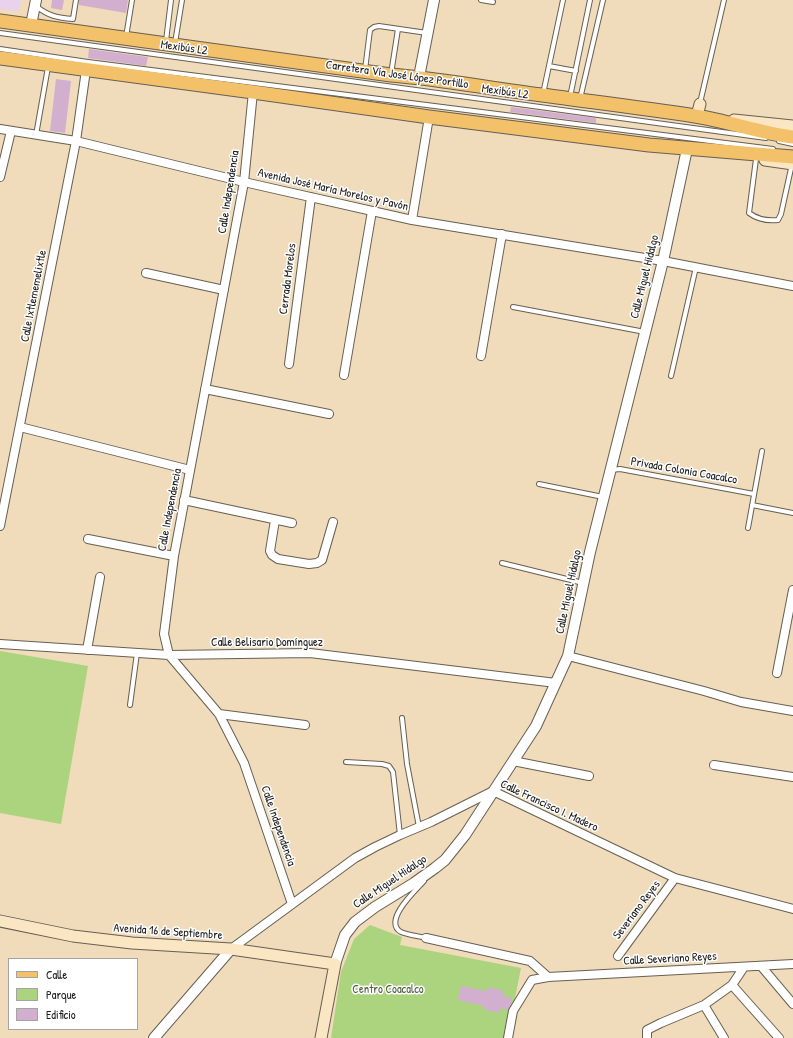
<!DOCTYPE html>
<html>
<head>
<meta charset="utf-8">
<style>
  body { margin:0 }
  #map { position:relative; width:793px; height:1038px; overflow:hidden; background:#f0dbba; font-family:"Patrick Hand",sans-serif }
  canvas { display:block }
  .legend { position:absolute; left:8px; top:958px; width:130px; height:72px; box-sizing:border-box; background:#fff; border:1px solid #a4a4a4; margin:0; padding:5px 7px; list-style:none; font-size:12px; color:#1c1c1c }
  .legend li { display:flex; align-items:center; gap:8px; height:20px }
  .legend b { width:20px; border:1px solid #a4a4a4 }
</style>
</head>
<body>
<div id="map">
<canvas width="793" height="1038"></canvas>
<ul class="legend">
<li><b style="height:5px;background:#f4c16b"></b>Calle</li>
<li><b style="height:11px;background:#acd37d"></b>Parque</li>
<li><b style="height:11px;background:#d3afcf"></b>Edificio</li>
</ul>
</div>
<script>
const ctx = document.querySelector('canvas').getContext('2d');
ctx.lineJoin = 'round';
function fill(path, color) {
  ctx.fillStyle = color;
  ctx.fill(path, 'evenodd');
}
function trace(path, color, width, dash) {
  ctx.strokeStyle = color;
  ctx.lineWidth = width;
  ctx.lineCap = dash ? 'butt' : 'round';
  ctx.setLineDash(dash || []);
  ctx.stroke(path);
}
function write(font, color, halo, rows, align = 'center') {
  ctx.font = font + ' "Patrick Hand",sans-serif';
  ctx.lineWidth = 3;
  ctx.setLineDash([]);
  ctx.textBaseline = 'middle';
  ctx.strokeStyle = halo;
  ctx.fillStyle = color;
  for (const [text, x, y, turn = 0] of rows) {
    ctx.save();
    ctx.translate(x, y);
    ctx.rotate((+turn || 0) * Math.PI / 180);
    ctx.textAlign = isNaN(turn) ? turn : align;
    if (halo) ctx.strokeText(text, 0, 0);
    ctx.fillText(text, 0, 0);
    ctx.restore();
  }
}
fill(new Path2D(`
  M0 0H21L19 9 18 11 0 9Z`), '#e9d2ed');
fill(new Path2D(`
  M0 651 88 666 61 824 0 813Z
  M370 925 402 937 400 945 521 968 507 1038H331L341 972 354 939Z`), '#acd37d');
fill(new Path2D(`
  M52 0H64L62 10 51 8Z
  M79 0H128L126 13 79 5Z
  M89 49 148 57 146 66 88 58Z
  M56 79 71 81 65 133 50 131Z
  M511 107 596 118V123L510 112Z
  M461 986 487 991 488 987 504 991 503 996 512 998 511 1004 508 1010 501 1008 499 1013 483 1009 484 1006 458 1000Z`), '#d3afcf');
const service = new Path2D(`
  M481 0 493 2
  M36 6C48 16 58 18 73 19L76 0
  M0 33 766 138
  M126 37 132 0
  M166 41 171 0
  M175 43 182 0
  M0 49 88 62 773 149
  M549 66 576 71
  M365 70 370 30 374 27 379 26 427 33
  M391 74 398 29
  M543 94 563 0
  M570 97 590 0
  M580 99 603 0
  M700 103 724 0
  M36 135 48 67
  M779 141 793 144
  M756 159 749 213C757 219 768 221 778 220L781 214 792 164
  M513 307 645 332
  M671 376 696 267
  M611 470 620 469 754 494
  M539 484 603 497
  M752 505 793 513
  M748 528 762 451
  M502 563 583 583
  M130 705 137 653
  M402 718 407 764 419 827
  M346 762 382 764 389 766 393 772 400 835
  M424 881C416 890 382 921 401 932 408 935 418 936 426 938`);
const minor = new Path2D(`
  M253 92 244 182 174 556 164 634 169 655 219 714 244 763 292 904
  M0 129 76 141 244 182 412 220 663 261 793 286
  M0 177 11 131
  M412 220 429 117
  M146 273 224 290
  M481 356 502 234
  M289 364 311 197
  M344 375 372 211
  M205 389 329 414
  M20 427 190 470
  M184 500 292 523
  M275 520 270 551 272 555 278 559 309 564 317 563 322 560 333 522
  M0 526 76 141 86 70
  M88 539 174 556
  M0 644 169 655 310 653 556 683
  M87 650 100 577
  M568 656 704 691 741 702 793 711
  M777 673 793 590
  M219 714 305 725
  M513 761 589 776
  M714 765 793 777
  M426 938 530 961 548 977
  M231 949 355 858 375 847 400 835 431 822 493 791 675 878 793 909
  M618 956 675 878
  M761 966 793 1004
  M732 985 779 1038
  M704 1005 724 1038
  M508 1038 513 1011 532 980 548 977 793 964
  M647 1038V1030L661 1023 704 1005 732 985 744 967`);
const tertiary = new Path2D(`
  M31 25 36 0
  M419 77 434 0
  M335 964 345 935 355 922 375 907 414 883 435 868 445 860 465 835 536 726 568 656 590 552 663 261 687 149
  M154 1038 231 949`);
const secondary = new Path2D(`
  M700 104 697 116 705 117
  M734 120 793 126
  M765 160 793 164
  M0 921 73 936 132 943 231 949 335 964 321 1038`);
const primary = new Path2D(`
  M0 21 391 75C442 79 492 89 542 95 593 102 644 108 695 116 728 121 760 133 793 137
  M0 58 253 92 429 117 649 145 793 157`);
trace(service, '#665f53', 6);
trace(minor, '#665f53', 10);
trace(tertiary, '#665f53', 12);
trace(secondary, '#665f53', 13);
trace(primary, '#665f53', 15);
trace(service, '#fff', 4);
trace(minor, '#fff', 8);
trace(tertiary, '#fff', 10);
trace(secondary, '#fbe6c4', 11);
trace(primary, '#f4c16b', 13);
write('12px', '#1c1c1c', '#fff', [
  ["Mexibús L2",184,48,8],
  ["Carretera Vía José López Portillo",397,75,8],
  ["Mexibús L2",505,92,8],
  ["Avenida José María Morelos y Pavón",333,190,13],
  ["Calle Independencia",229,192,-81],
  ["Calle Miguel Hidalgo",645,277,-76],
  ["Cerrada Morelos",288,279,-83],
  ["Calle Ixtlememelixtle",34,296,-79],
  ["Privada Colonia Coacalco",684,471,10],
  ["Calle Independencia",170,510,-79],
  ["Calle Miguel Hidalgo",569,592,-78],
  ["Calle Belisario Domínguez",267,643],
  ["Calle Francisco I. Madero",549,806,25],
  ["Calle Independencia",278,826,71],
  ["Calle Miguel Hidalgo",390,882,-34],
  ["Severiano Reyes",637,910,-53],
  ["Avenida 16 de Septiembre",168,932,4],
  ["Calle Severiano Reyes",670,959,-3]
]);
write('12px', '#4e5c3e', '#fff', [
  ["Centro Coacalco",388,990]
]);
</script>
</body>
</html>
